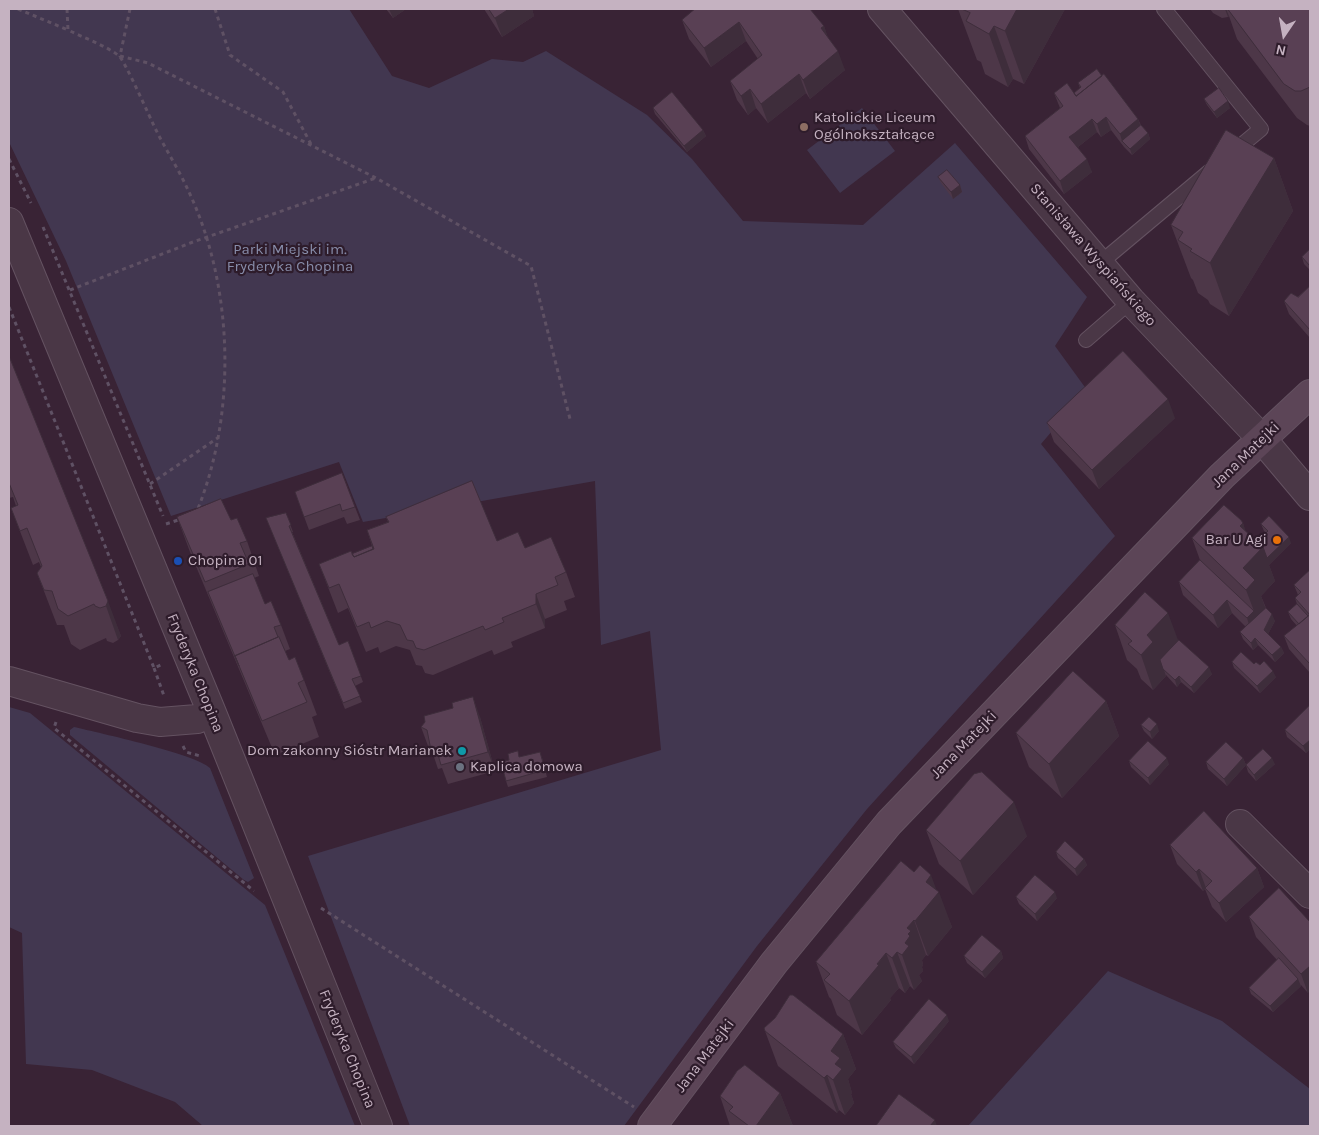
<!DOCTYPE html>
<html>
<head>
<meta charset="utf-8">
<style>
  body { margin:0 }
  #map { position:relative; width:1319px; height:1135px; overflow:hidden; background:#392335; font-family:Karla,sans-serif }
  canvas { display:block }
  .frame { position:absolute; inset:0; border:10px solid #c5b2c1; pointer-events:none }
  .north { position:absolute; left:1259px; top:10px; width:50px; height:50px; -webkit-text-stroke:4px #2e1c2b; paint-order:stroke; rotate:192deg; font-size:14px; font-weight:700; line-height:20px; text-align:center; color:#c5b2c1 }
  .north::after { content:''; display:block; margin:auto; width:18px; height:22px; background:#c5b2c1; clip-path:polygon(50% 0,100% 100%,50% 72%,0 100%) }
</style>
</head>
<body>
<div id="map">
<canvas width="1319" height="1135"></canvas>
<div class="frame"></div>
<div class="north">N</div>
</div>
<script>
const ctx = document.querySelector('canvas').getContext('2d');
ctx.lineJoin = 'round';
function fill(path, color) {
  ctx.fillStyle = color;
  ctx.fill(path, 'evenodd');
}
function trace(path, color, width, dash) {
  ctx.strokeStyle = color;
  ctx.lineWidth = width;
  ctx.lineCap = dash ? 'butt' : 'round';
  ctx.setLineDash(dash || []);
  ctx.stroke(path);
}
function write(font, color, halo, rows, align = 'center') {
  ctx.font = font + ' Karla,sans-serif';
  ctx.lineWidth = 4.5;
  ctx.setLineDash([]);
  ctx.textBaseline = 'middle';
  ctx.strokeStyle = halo;
  ctx.fillStyle = color;
  for (const [text, x, y, turn = 0] of rows) {
    ctx.save();
    ctx.translate(x, y);
    ctx.rotate((+turn || 0) * Math.PI / 180);
    ctx.textAlign = isNaN(turn) ? turn : align;
    if (halo) ctx.strokeText(text, 0, 0);
    ctx.fillText(text, 0, 0);
    ctx.restore();
  }
}
fill(new Path2D(`
  M9 9H349L392 76 429 88 492 59 523 62 546 51 647 115 692 159 743 221 863 225 955 143 1087 297 1055 346 1087 390 1041 444 1115 536 867 809 757 946 624 1126H410L308 856 661 750 650 631 601 645 595 481 363 522 339 462 171 516 66 261 9 142Z
  M862 108 895 151 840 193 807 150Z
  M9 707 30 713 265 905 355 1126H203L175 1102 92 1070 26 1064 22 933 9 927Z
  M74 727C99 733 196 754 210 768L254 878 248 882 244 880 70 735V730Z
  M1108 971 1222 1021 1310 1089V1126H968Z`), '#423750');
const lane = new Path2D(`
  M1164 9 1261 129 1232 153
  M1099 264 1210 171
  M1086 340 1131 301`);
const street = new Path2D(`
  M882 9 1131 301 1262 439 1310 496
  M9 222 212 713 378 1126
  M9 681 137 718 160 722 197 719 212 713
  M1240 824 1310 894`);
const secondary = new Path2D(`
  M652 1126 774 963 889 823 1222 476 1310 394`);
trace(lane, '#645261', 16);
trace(street, '#645261', 30);
trace(secondary, '#645261', 30);
trace(new Path2D(`
  M18 9 68 30
  M67 9 68 30C84 38 105 45 119 56 125 61 150 118 156 130 166 150 179 170 188 190 234 286 237 413 197 511
  M130 9 120 56 148 63 376 178 531 266 570 419
  M215 9 230 55 283 92 312 146
  M9 159 31 203
  M43 227 163 516
  M70 290 193 242 376 178
  M9 307 154 668 163 664
  M150 484 219 437
  M166 524 181 519
  M154 668 164 696
  M56 722 54 728 254 891
  M183 746 186 752 200 756
  M321 908 634 1107`), '#5f5164', 3, [4, 4]);
trace(lane, '#4a3746', 14);
trace(street, '#4a3746', 28);
trace(secondary, '#5c4557', 28);
fill(new Path2D(`
  M386 9H406L393 18Z
  M484 9H532L534 16 502 37Z
  M958 9H1065L1024 84 1013 79 1008 87 985 74 981 62 977 60Z
  M1210 9H1310V126L1307 125 1297 118 1237 39 1229 16 1228 17 1222 18 1213 13Z
  M682 20 824 26 828 39 845 70 810 99 806 93 768 123 756 108 748 115 737 100 730 81 758 59 746 41 711 67 689 39Z
  M1078 83 1138 119 1141 125 1148 133 1150 139 1132 155 1124 147 1111 130 1101 137 1097 132 1078 147 1092 172 1064 194 1029 149 1025 136 1060 108 1054 93H1074L1080 88Z
  M1204 99 1230 108 1217 118 1207 105Z
  M653 108 703 130 706 136 687 152 655 114Z
  M1274 158 1293 211 1229 316 1210 304 1208 300 1198 293 1193 280 1191 278 1171 225Z
  M938 177 960 185 962 192 953 199 941 183Z
  M1310 249V270L1304 264 1302 257Z
  M1310 286V338L1289 314 1284 301 1298 297Z
  M9 356 121 636 118 640 113 643 107 641 106 638 80 650 71 644 64 625H57L37 573 41 567 39 562 33 565 11 508 16 506 13 497 9 498Z
  M1175 418 1099 489 1054 442 1047 423Z
  M342 473 360 520 347 524 344 517 309 530 295 492Z
  M286 513 293 532H292L339 645 348 641 363 682 355 686 362 702 345 709 269 525Z
  M177 517 231 520 247 541 259 576 254 578 265 604 281 625 290 649 285 651 289 660 304 680 317 715 312 717 319 737 275 755 190 552Z
  M386 517 525 548 566 572 575 597 564 601 567 610 545 619V628L511 642 513 647 494 655 492 650 433 675 425 673 422 666 416 665 410 650 396 646 380 653 378 647 366 652 348 608 338 613 319 564 373 549 367 530 388 522Z
  M1243 523 1245 531 1257 541 1266 533 1264 531 1261 524 1291 543 1269 565 1275 581 1261 596 1266 608 1275 621 1268 634 1281 647 1284 653 1275 662 1258 645 1253 650 1243 639 1240 632 1246 627 1232 613 1218 628 1183 595 1179 582 1200 560 1192 538Z
  M1310 570V673L1289 649 1284 636 1297 626 1291 619 1288 612 1297 604 1295 598 1298 595 1294 585Z
  M1115 625 1178 641 1212 674 1194 693 1181 682 1177 687 1166 675V676L1153 690 1141 679 1137 669 1127 660Z
  M1232 662 1254 664 1276 677 1260 693 1234 668Z
  M1106 701 1119 736 1062 798 1029 767 1016 733Z
  M1310 705V749L1306 753 1287 737 1285 730Z
  M480 717 495 771 448 784 442 768 438 769 431 748 428 746 421 727Z
  M1141 725 1159 731 1152 739 1144 731Z
  M542 758 547 777 508 787 506 781Z
  M1243 758 1246 765 1227 786 1208 769 1206 762Z
  M1129 761 1169 764 1150 785 1131 767Z
  M1275 764 1256 781 1248 772 1246 765Z
  M926 830 1027 836 973 895 939 864Z
  M1170 845 1257 868 1264 887 1226 922 1212 907 1205 889 1203 891 1177 864Z
  M1056 852 1084 859 1087 865 1077 876 1058 858Z
  M1279 888 1308 993 1301 985V986L1273 1012 1251 994 1249 988 1277 960 1256 937 1249 917Z
  M937 891 952 927 928 956 926 955 922 960 923 965 922 967 923 971 919 975 922 981 914 990 910 986 905 993 899 988 890 998 891 1000 862 1035 837 1015 831 999 829 997 816 962Z
  M1016 897 1057 898 1037 921 1019 904Z
  M1001 951 1003 958 985 978 967 963 964 956Z
  M949 1021 914 1064 896 1048 893 1042Z
  M765 1031 843 1034 856 1069 848 1079 852 1093 851 1094 854 1103 845 1115 839 1110 837 1113 778 1066Z
  M780 1093 793 1126H730L720 1096Z`), '#4d3748');
fill(new Path2D(`
  M389 9H406L393 18Z
  M509 9H532L534 16 502 37 495 18Z
  M1017 9H1065L1024 84 1005 31Z
  M1225 9H1226L1229 16 1228 17Z
  M739 22 746 41 711 67 704 48Z
  M824 26 831 45 821 28Z
  M994 26 1013 79 1008 87 989 34Z
  M838 51 845 70 810 99 803 80Z
  M799 74 806 93 768 123 761 104Z
  M750 89 756 108 748 115 741 96Z
  M1228 101 1230 108 1217 118 1214 112Z
  M1106 117 1111 130 1101 137 1097 124Z
  M1092 119 1097 132 1074 150 1069 137Z
  M1138 119 1143 132 1122 141 1120 134Z
  M703 130 706 136 687 152 684 146Z
  M1148 133 1150 139 1132 155 1130 149Z
  M1274 158 1293 211 1229 316 1210 263Z
  M1087 159 1092 172 1064 194 1060 181Z
  M960 185 962 192 953 199 951 192Z
  M1168 399 1175 418 1099 489 1092 470Z
  M1243 523 1254 556 1263 547 1289 537 1291 543 1269 565 1275 581 1261 596 1268 615 1251 631 1247 618 1254 611 1246 590 1243 568 1240 526Z
  M536 594 545 619V628L536 604Z
  M1227 600 1232 613 1218 628 1213 615Z
  M108 601 121 636 118 640 106 606Z
  M1168 613 1181 648 1163 667 1166 676 1153 690 1141 655 1147 635Z
  M1272 614 1275 621 1267 636 1264 630Z
  M1255 638 1258 645 1253 650 1251 643Z
  M1281 647 1284 653 1275 662 1272 655Z
  M1209 667 1212 674 1194 693 1191 687Z
  M1273 671 1276 677 1260 693 1257 686Z
  M1179 676 1181 682 1177 687 1175 680Z
  M473 697 480 717 495 771 488 752Z
  M1106 701 1119 736 1062 798 1049 764Z
  M1157 724 1159 731 1152 739 1150 732Z
  M1310 740V749L1306 753 1303 746Z
  M1167 758 1169 764 1150 785 1148 778Z
  M1243 758 1246 765 1227 786 1224 779Z
  M1272 758 1275 764 1256 781 1254 775Z
  M1014 802 1027 836 973 895 960 861Z
  M1084 859 1087 865 1077 876 1075 869Z
  M1257 868 1264 887 1226 922 1219 903Z
  M1199 869 1206 888 1203 891 1196 872Z
  M931 875 938 894 939 892 952 927 928 956 915 921 926 882Z
  M1055 892 1057 898 1037 921 1035 914Z
  M914 920 926 955 922 960 923 965 922 967 923 971 919 975 922 981 914 990 902 955 907 928Z
  M1001 951 1003 958 985 978 982 972Z
  M897 952 910 986 905 993 892 958Z
  M886 953 899 988 890 998 891 1000 862 1035 849 1001Z
  M1310 966V991L1308 993 1301 974Z
  M1298 979 1301 986 1273 1012 1270 1006Z
  M947 1015 949 1021 914 1064 911 1057Z
  M843 1034 856 1069 848 1079 852 1093 851 1094 854 1103 845 1115 833 1080 831 1051Z
  M827 1075 839 1110 837 1113 824 1078Z
  M780 1093 793 1126H756Z
  M935 1120 937 1126H930Z`), '#3e2d3b');
const building = new Path2D(`
  M489 9H509L495 18Z
  M695 9H810L824 26 821 28 838 51 803 80 799 74 761 104 750 89 741 96 730 81 762 55 739 22 704 48 682 20Z
  M962 9H1017L1005 31 994 26 989 34 966 21 970 13Z
  M1228 9H1310V87L1301 91H1295L1284 84Z
  M1097 69 1102 76 1076 96 1074 93 1081 87 1078 83Z
  M1104 74 1138 119 1120 134 1106 117 1097 124 1092 119 1075 133 1069 137 1087 159 1060 181 1025 136 1063 106 1054 93 1067 83 1076 96Z
  M1219 88 1228 101 1214 112 1204 99Z
  M672 92 703 130 684 146 653 108Z
  M1141 125 1148 133 1130 149 1122 141Z
  M1226 130 1274 158 1210 263 1190 251 1192 249 1178 240 1183 232 1171 225Z
  M947 170 960 185 951 192 938 177Z
  M1310 249V266L1302 257Z
  M1310 286V330L1284 301 1291 293 1298 297Z
  M1123 351 1168 399 1092 470 1047 423Z
  M9 356 108 601 106 606 100 608 95 606 94 604 68 616 58 609 52 591 44 590 37 573 42 566 27 528 20 531 11 508 18 505 9 483Z
  M342 473 355 507 342 511 340 504 304 517 295 492Z
  M472 481 497 541 518 532 525 548 551 537 566 572 555 577 558 585 536 594V604L502 618 504 622 485 630 483 626 424 650 416 648 413 641 407 640 400 625 387 621 371 628 369 622 357 627 339 584 329 588 319 564 351 551 354 557 374 549 367 530 389 522 386 517Z
  M221 499 231 520 237 518 247 541 240 543 249 564 205 582 177 517Z
  M1224 505 1241 520 1243 523 1240 526 1263 547 1243 568 1255 580 1246 590 1192 538Z
  M286 513 291 525 289 526 339 645 348 641 361 676 352 679 360 696 343 703 266 518Z
  M1269 516 1289 537 1267 558 1263 547 1257 541 1268 531 1261 524Z
  M372 546 373 549 354 557 352 554Z
  M1200 560 1254 611 1247 618 1227 600 1213 615 1179 582Z
  M1310 570V615L1295 598 1301 592 1294 585Z
  M253 574 265 604 271 601 281 625 274 627 278 637 235 656 239 666 208 592Z
  M1145 592 1168 613 1147 635 1153 642 1141 655 1128 644 1132 641 1115 625Z
  M1297 604 1308 616 1299 624 1288 612Z
  M1266 608 1272 614 1264 630 1281 647 1272 655 1255 638 1251 643 1240 632Z
  M1310 615V662L1309 663 1284 636Z
  M279 637 289 660 295 657 304 680 298 683 307 702 262 721 235 656Z
  M1179 640 1209 667 1191 687 1179 676 1175 680 1163 669 1160 660Z
  M1241 652 1254 664 1256 662 1260 665 1264 661 1273 671 1257 686 1232 662Z
  M1073 671 1106 701 1049 764 1016 733Z
  M473 697 488 752 441 765 436 748 431 750 427 730 421 727 425 722 424 716 453 708 452 703Z
  M1310 705V740L1303 746 1285 730Z
  M1149 717 1157 724 1150 732 1141 725Z
  M1148 741 1167 758 1148 778 1129 761Z
  M1226 742 1243 758 1224 779 1206 762Z
  M1263 749 1272 758 1254 775 1246 765Z
  M518 751 519 757 540 752 545 770 506 781 501 762 509 760 508 754Z
  M982 772 1014 802 960 861 926 830 974 774Z
  M1204 811 1257 868 1219 903 1205 888 1212 881 1199 869 1196 872 1170 845Z
  M1065 841 1084 859 1075 869 1056 852Z
  M901 861 914 872 920 865 931 875 926 882 939 892 915 921 914 920 907 928 911 931 908 934 910 936 905 943 909 946 902 955 897 952 892 958 886 953 877 964 879 965 849 1001 824 980 830 974 816 962Z
  M1035 875 1055 892 1035 914 1016 897Z
  M1279 888 1310 922V966L1301 974 1249 917Z
  M982 935 1001 951 982 972 964 956Z
  M1279 958 1298 979 1270 1006 1249 988Z
  M790 995H793L843 1034 831 1051 840 1058 835 1064 842 1069 833 1080 827 1075 824 1078 765 1031 764 1028 775 1018Z
  M929 999 947 1015 911 1057 893 1042Z
  M745 1065 780 1093 756 1126H749L729 1111 733 1107 720 1096 737 1071Z
  M899 1094 935 1120 930 1126H876Z`);
fill(building, '#594054');
trace(building, '#3e2d3b', 1);
for (const [x, y, r, color] of [
  [804,127,5,"#8d6e63"],
  [1277,540,5,"#e8710a"],
  [178,561,5,"#1a4fb4"],
  [462,751,5,"#0f9aa8"],
  [460,767,5,"#6b7280"]
]) {
  const dot = new Path2D();
  dot.arc(x, y, r, 0, 2 * Math.PI);
  ctx.fillStyle = color;
  ctx.fill(dot);
  trace(dot, '#2e1c2b', 2);
}
write('15px', '#c5b2c1', '#2e1c2b', [
  ["Katolickie Liceum",814,118],
  ["Ogólnokształcące",814,135],
  ["Bar U Agi",1267,540,"right"],
  ["Chopina 01",188,561],
  ["Dom zakonny Sióstr Marianek",452,751,"right"],
  ["Kaplica domowa",470,767]
], 'left');
write('15px', '#888daa', '#2e1c2b', [
  ["Parki Miejski im.",290,250],
  ["Fryderyka Chopina",290,267]
]);
write('15px', '#c5b2c1', '#2e1c2b', [
  ["Stanisława Wyspiańskiego",1093,255,49],
  ["Jana Matejki",1246,455,-44],
  ["Fryderyka Chopina",195,673,68],
  ["Jana Matejki",964,745,-46],
  ["Fryderyka Chopina",347,1049,68],
  ["Jana Matejki",705,1056,-53]
]);
</script>
</body>
</html>
